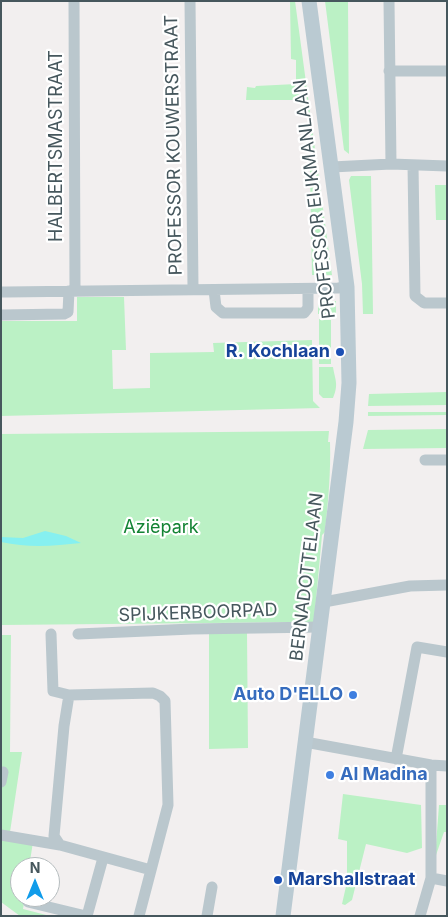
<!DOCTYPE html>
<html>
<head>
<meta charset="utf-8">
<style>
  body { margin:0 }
  #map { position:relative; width:448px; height:917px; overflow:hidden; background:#f2efef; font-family:Inter,sans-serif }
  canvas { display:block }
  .frame { position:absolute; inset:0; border:2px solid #46575d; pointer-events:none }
  .north { position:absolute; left:10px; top:857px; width:50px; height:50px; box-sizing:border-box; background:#fff; border:1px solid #b5bcbe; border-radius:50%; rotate:0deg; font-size:14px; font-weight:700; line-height:20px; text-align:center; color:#46575d }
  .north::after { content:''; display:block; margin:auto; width:18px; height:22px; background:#119cea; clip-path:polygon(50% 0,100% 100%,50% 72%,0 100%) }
</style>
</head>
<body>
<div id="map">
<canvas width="448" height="917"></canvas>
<div class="frame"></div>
<div class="north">N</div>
</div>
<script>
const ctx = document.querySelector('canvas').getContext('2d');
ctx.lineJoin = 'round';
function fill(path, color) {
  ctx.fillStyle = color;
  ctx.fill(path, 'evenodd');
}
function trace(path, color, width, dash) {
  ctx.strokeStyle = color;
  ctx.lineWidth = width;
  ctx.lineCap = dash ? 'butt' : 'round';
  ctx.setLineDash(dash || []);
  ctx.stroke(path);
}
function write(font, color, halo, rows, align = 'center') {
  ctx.font = font + ' Inter,sans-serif';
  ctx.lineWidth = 4.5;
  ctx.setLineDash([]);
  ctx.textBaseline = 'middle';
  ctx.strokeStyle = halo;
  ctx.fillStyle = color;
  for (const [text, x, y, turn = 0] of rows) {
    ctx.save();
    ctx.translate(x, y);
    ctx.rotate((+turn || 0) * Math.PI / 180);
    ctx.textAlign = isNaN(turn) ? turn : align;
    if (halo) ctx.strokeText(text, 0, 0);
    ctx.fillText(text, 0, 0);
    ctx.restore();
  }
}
fill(new Path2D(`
  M290 1H295L332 275H312L309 114 304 100H246L247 87 255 88 256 86 296 84V60L291 59Z
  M325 1H348L349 154 344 150Z
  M351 176H371L373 314H363L362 284 349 180Z
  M435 185H447V220H436Z
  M77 297H124L126 350H112L113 389 150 388V353L214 352 213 343 312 340 313 401 320 408 1 416V321H77Z
  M318 301H336V314H318Z
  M319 319 331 320V364H319Z
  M319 367H333C335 380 339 384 333 398H323L319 394Z
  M447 392V405L368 406 369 394Z
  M368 412H447V415L368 416Z
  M447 429V448L363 449 368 430Z
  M329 431 328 442H330C331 472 328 503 325 532L322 535 314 622 1 625V434Z
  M247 632 248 748 209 749V633Z
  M1 635H11L10 752H22L10 832 34 836 29 867H20V897H25L23 909 50 916H20L1 902Z
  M343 794 421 805 422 848 407 853 366 844 352 900 345 905 342 904 347 882V841L338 839Z
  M439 805H447V832H444L435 858Z`), '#bbf1c5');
fill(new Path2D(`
  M45 531 66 536 81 543C54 546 28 548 1 542V537L23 538Z`), '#86f0f0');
trace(new Path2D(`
  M74 1 75 291
  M190 1 193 288
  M389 1 391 164
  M389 71H447
  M413 165 415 296 424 303H447
  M332 167 391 164 447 166
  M214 290 216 307 223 313H304L308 308V289
  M1 292C113 290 225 289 338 288L347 287
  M1 315 64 314 68 312 69 291
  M425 460H447
  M324 602 410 586 447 585
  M51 634 53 691 69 695 153 693 160 696 165 701 168 805 139 916
  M78 634 192 629 320 627
  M305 742 431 765 447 766
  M396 759 417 647 447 652
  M1 782 3 772
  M1 835 60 845 151 870
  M60 845 54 836 64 726 69 695
  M431 878 447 881
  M28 902 86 916
  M87 916 103 858
  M207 916 212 887
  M420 916 431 878V765`), '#bac7cd', 11);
trace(new Path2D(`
  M283 916 346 422 349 383 347 287 309 1`), '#bacad2', 15);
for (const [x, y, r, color] of [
  [340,352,5,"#1a4fb4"],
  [353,695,5,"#3f7fe0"],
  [330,775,5,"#3f7fe0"],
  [278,880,5,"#1a4fb4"]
]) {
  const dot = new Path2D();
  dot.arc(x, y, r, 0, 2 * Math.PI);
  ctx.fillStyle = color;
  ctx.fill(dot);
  trace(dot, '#fff', 2);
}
write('18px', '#46575d', '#fff', [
  ["PROFESSOR KOUWERSTRAAT",174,145,-91],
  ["HALBERTSMASTRAAT",57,146,-90],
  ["PROFESSOR EIJKMANLAAN",315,199,-97],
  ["BERNADOTTELAAN",307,577,-83],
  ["SPIJKERBOORPAD",198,613,-2]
]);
write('bold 18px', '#164399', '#fff', [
  ["R. Kochlaan",330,352],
  ["Marshallstraat",288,880,"left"]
], 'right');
write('18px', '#138334', '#fff', [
  ["Aziëpark",161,528]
]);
write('bold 18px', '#366cbe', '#fff', [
  ["Auto D'ELLO",343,695],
  ["Al Madina",340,775,"left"]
], 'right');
</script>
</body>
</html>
